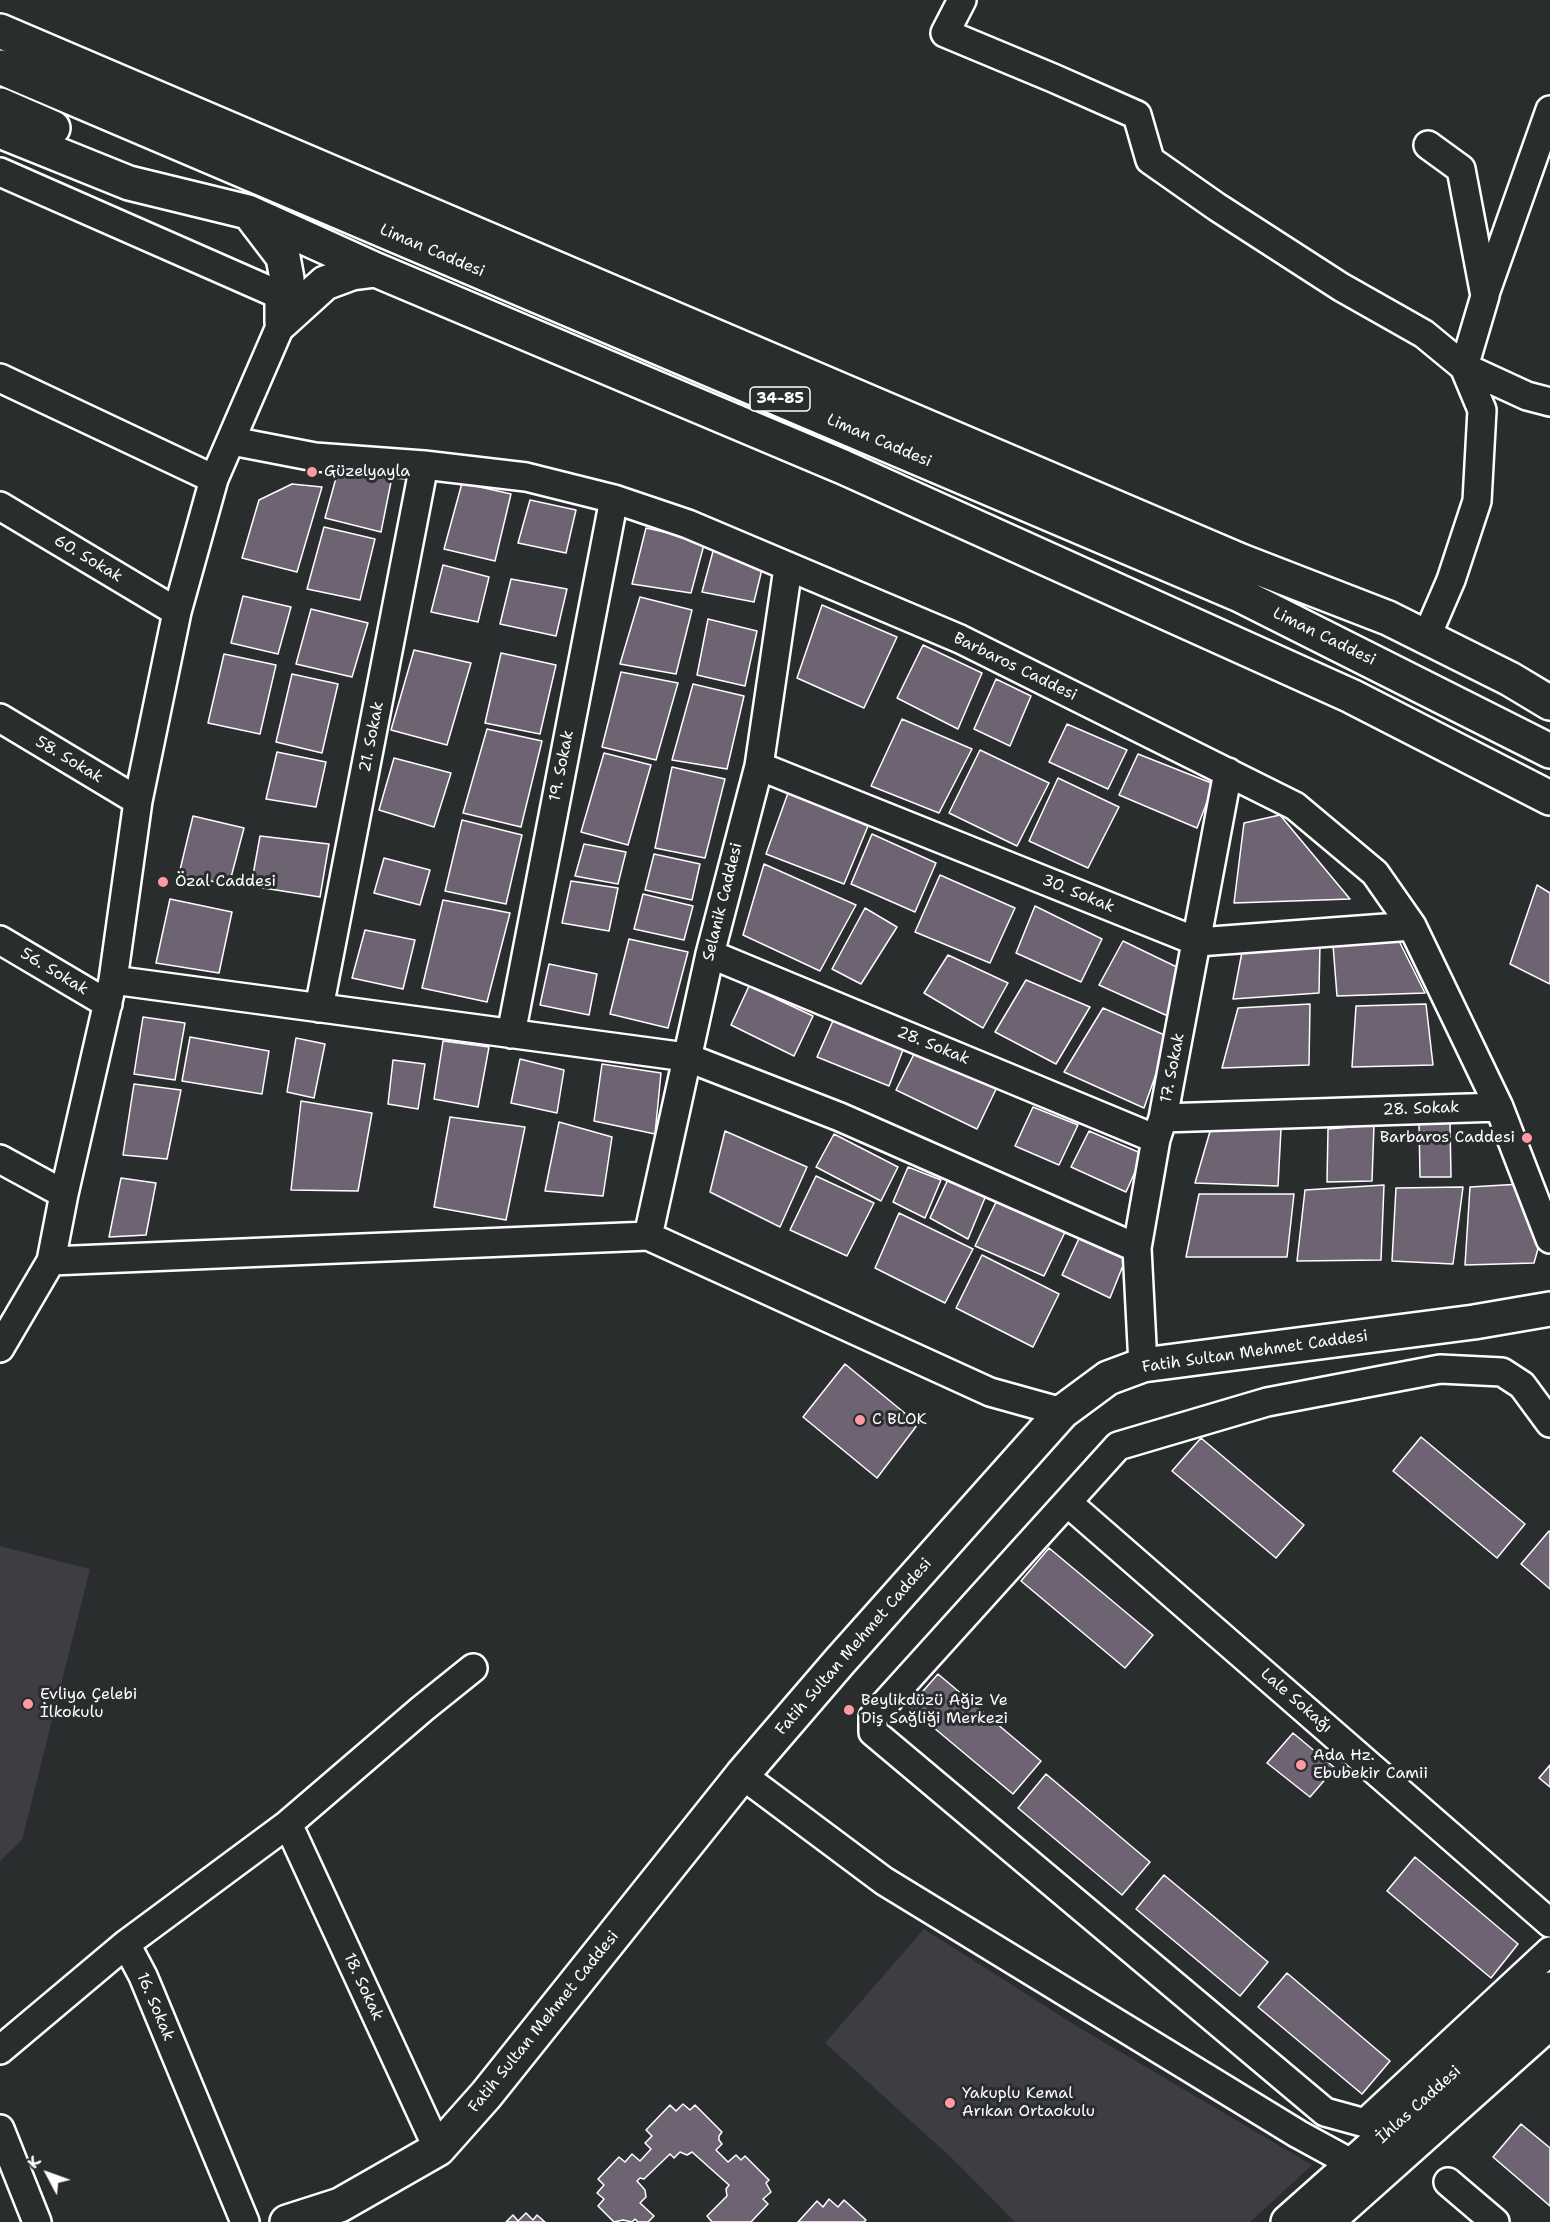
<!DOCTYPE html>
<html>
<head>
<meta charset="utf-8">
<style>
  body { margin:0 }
  #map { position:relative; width:1550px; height:2222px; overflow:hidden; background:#2a2d2e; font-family:"Shantell Sans",sans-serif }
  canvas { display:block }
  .north { position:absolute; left:18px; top:2144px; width:60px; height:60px; -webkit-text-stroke:4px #2a2d2e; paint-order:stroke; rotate:311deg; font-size:16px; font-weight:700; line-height:24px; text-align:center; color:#fff }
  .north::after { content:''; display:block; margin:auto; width:21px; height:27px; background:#fff; clip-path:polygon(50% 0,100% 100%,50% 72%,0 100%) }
</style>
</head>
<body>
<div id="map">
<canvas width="1550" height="2222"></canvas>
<div class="north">K</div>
</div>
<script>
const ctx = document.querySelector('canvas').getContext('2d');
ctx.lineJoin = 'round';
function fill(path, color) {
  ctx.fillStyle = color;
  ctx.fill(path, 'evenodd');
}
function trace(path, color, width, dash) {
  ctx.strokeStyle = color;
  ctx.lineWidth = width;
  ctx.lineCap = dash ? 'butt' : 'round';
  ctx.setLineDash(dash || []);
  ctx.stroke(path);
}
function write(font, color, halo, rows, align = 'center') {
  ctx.font = font + ' "Shantell Sans",sans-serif';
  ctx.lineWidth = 6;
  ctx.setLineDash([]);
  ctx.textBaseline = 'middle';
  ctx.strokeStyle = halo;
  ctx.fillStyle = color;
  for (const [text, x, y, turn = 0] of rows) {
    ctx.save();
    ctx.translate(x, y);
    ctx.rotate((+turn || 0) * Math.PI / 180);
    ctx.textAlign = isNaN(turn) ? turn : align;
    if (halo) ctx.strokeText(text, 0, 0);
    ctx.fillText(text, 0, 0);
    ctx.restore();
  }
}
fill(new Path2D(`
  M0 1546 90 1569 22 1840 0 1861Z
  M924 1929 1078 2027 1312 2165 1250 2222H1015L956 2162 825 2043Z`), '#3e3d43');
const building = new Path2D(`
  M339 467 377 472 391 482 381 532 325 518Z
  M462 483 511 494 495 561 444 549Z
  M292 484 322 487 297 572 242 558 259 500Z
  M530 500 576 510 566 553 518 543Z
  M324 527 375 539 360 600 307 589Z
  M646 528 705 541 691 593 632 584Z
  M715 544 763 565 754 602 702 592Z
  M443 565 489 577 478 622 431 612Z
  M511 579 567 589 556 636 500 624Z
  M243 596 291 607 278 654 231 643Z
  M640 597 692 610 676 674 620 664Z
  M822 605 897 637 864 708 797 678Z
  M311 609 368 623 352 677 296 664Z
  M708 619 757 631 745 686 697 675Z
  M923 645 982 673 958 729 897 698Z
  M414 650 471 663 447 745 391 730Z
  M501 653 556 665 540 734 485 723Z
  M224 654 276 665 260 734 208 723Z
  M621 672 678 683 656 760 602 747Z
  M292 674 338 684 322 753 276 742Z
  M996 679 1031 696 1010 746 974 729Z
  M693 684 744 696 727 769 672 760Z
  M902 719 972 749 939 813 871 786Z
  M1067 724 1127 750 1108 789 1049 762Z
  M487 729 542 741 521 827 463 813Z
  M980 750 1049 783 1017 846 949 813Z
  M277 752 326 762 316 807 266 799Z
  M604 753 651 765 628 845 581 832Z
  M1138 754 1214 784 1197 828 1119 795Z
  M394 758 451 773 434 827 379 810Z
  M672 767 725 779 705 858 655 848Z
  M1058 778 1119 807 1088 868 1029 841Z
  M788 793 868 826 844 884 766 854Z
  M1280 815 1350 899 1234 903 1244 823Z
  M193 816 244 828 229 885 179 874Z
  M462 820 522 835 506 904 445 891Z
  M872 834 936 863 915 912 851 884Z
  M260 836 329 844 320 897 251 886Z
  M584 844 626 852 618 884 575 876Z
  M654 854 700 864 692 900 645 890Z
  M384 858 430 870 420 905 374 893Z
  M764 864 856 905 820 971 743 935Z
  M940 875 1015 908 990 963 915 932Z
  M571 881 618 888 609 931 562 923Z
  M1537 885 1550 893V984L1510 964Z
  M643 894 693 906 684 940 634 929Z
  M170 899 232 912 219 973 156 963Z
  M443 900 510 913 487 1002 422 988Z
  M1035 906 1102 939 1081 982 1016 953Z
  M865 908 897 927 861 984 832 969Z
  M365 930 415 940 403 989 352 978Z
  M629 939 688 952 668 1028 610 1014Z
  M1123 941 1185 971 1170 1017 1099 985Z
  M1399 941 1425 993 1337 996 1333 945Z
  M1320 943 1319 993 1233 999 1243 947Z
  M948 955 1008 983 983 1028 924 993Z
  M549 964 597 974 589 1015 540 1005Z
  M1026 980 1090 1007 1056 1064 995 1032Z
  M749 986 813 1016 794 1056 731 1025Z
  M1310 1004 1309 1065 1222 1068 1238 1008Z
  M1426 1004 1433 1065 1352 1067 1356 1006Z
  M1103 1008 1169 1037 1144 1108 1064 1072Z
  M836 1014 906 1042 889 1086 817 1057Z
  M143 1017 185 1023 175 1080 134 1074Z
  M190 1037 269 1051 262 1094 182 1081Z
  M296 1038 325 1044 314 1098 287 1092Z
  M443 1041 489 1047 478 1107 434 1099Z
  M917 1048 999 1083 977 1129 896 1090Z
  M520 1059 564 1070 557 1113 511 1103Z
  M393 1060 425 1064 418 1109 388 1104Z
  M602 1064 661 1073 655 1134 594 1121Z
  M134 1084 181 1090 167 1159 123 1155Z
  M301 1101 372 1113 358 1191 291 1190Z
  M1033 1107 1078 1125 1059 1165 1015 1146Z
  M450 1117 525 1127 506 1220 434 1207Z
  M559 1122 612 1137 603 1196 545 1191Z
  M1419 1123H1450L1451 1177H1420Z
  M1374 1125 1372 1181 1327 1182 1328 1129Z
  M1211 1128 1281 1129 1278 1186 1195 1183Z
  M725 1131 807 1167 780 1227 710 1192Z
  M1089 1131 1143 1154 1126 1192 1071 1167Z
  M834 1134 898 1167 881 1201 816 1167Z
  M908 1167 941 1180 925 1218 893 1202Z
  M950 1175 987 1193 968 1239 930 1218Z
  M816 1176 874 1203 847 1256 790 1230Z
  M121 1178 156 1183 146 1235 109 1237Z
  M1521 1184 1543 1231 1534 1263 1465 1265 1470 1187Z
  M1384 1185 1381 1260 1297 1261 1305 1190Z
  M1463 1187 1453 1264 1392 1261 1396 1188Z
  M1199 1194H1294L1287 1257H1186Z
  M998 1198 1067 1228 1044 1276 975 1246Z
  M899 1213 973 1249 945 1303 875 1268Z
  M1082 1232 1128 1253 1110 1298 1062 1275Z
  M982 1255 1059 1294 1033 1347 956 1308Z
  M845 1364 918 1424 877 1478 803 1417Z
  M1421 1437 1525 1524 1497 1558 1393 1471Z
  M1201 1438 1304 1525 1276 1558 1172 1471Z
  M1549 1531 1550 1532V1589L1521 1564Z
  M1049 1548 1153 1635 1125 1668 1021 1581Z
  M938 1674 1041 1761 1013 1794 909 1707Z
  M1293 1733 1335 1768 1310 1797 1267 1763Z
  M1550 1765V1787L1539 1778Z
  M1046 1774 1150 1862 1122 1895 1018 1808Z
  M1415 1857 1518 1944 1491 1978 1387 1891Z
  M1164 1875 1268 1962 1240 1996 1136 1909Z
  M1287 1973 1390 2061 1362 2094 1258 2007Z
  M683 2104 690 2110 695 2105 722 2132 719 2136V2140L722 2144 716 2150 728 2162 736 2155 741 2160 745 2156 769 2180 766 2183 771 2192 763 2199 768 2204 751 2222H712L707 2216 727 2196 726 2189 729 2185 692 2152 687 2155 680 2152 674 2158 670 2154 644 2179 640 2178 637 2181 645 2190 646 2197 640 2203 654 2216 648 2222H638L635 2219 632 2222 623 2220 614 2222 598 2206 604 2199 597 2193 604 2185 598 2179 619 2157 625 2162 632 2154 640 2161 651 2149 645 2143 652 2136 646 2130 670 2105 676 2111Z
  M1521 2124 1550 2148V2206L1493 2157Z
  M829 2199 838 2207 844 2200 866 2220 864 2222H798L817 2201 823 2207Z
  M526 2213 533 2220 537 2215 545 2222H506L513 2215 518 2221Z`);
fill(building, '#6d6373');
trace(building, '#fff', 1.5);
const minor = new Path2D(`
  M962 0 945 33 1053 78 1137 115 1150 160 1217 207 1341 287 1424 334 1464 367 1527 396 1550 402
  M0 172 282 296
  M1485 294 1550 110
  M0 378 214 479
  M232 441 315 457 424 465 526 477 614 499 688 524 960 639 1295 806 1375 873 1412 926 1499 1107 1550 1239
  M0 506 177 612
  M1426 638 1451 580 1477 501 1482 410 1464 367 1485 296 1461 169 1428 145
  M0 718 138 801
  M759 766 1198 942 1412 926
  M0 940 108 1004
  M710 954 1156 1139
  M113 980 686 1057 840 1117 1137 1248
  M319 1008 424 465
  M511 1034 614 499
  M1163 1118 1499 1107
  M0 1159 64 1194
  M648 1236 710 954 759 766 788 568
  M51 1261 648 1236 990 1392 1062 1412
  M0 1348 51 1261 64 1194 113 980 138 801 177 612 214 479 282 322
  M1143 1365 1137 1248 1156 1139 1163 1118 1228 772
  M1550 1423 1522 1385 1502 1372 1440 1369 1267 1402 1118 1446 873 1717V1732L1325 2112 1365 2123 1550 1951
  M1068 1503 1550 1923
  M742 1775 884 1881 1298 2134 1353 2164
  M288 1824 438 2149
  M126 1944 288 1824 422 1709 473 1668
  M0 2050 126 1944 143 1976 245 2222
  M0 2129 37 2222
  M1448 2182 1495 2222`);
const major = new Path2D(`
  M287 2222 340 2205 438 2149 486 2095 742 1775 840 1661 1062 1412 1108 1378 1143 1365 1474 1322 1550 1309
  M1288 2222 1550 1989
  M1326 2222 1550 2022`);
const highway = new Path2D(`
  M0 31 1241 561 1388 618 1510 679 1550 703
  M0 67 1240 595 1550 751
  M0 105 53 128
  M0 131 129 183 248 212 376 270 843 467 1351 696 1550 798
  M251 215 283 257 287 279 282 296V322
  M282 322 325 283 352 273 376 270`);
trace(minor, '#fff', 32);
trace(major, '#fff', 38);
trace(highway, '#fff', 38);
trace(minor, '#2a2d2e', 27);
trace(major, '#2a2d2e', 33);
trace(highway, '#2a2d2e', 33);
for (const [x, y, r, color] of [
  [312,472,6,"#ff9aa2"],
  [163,882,6,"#ff9aa2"],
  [1527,1138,6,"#ff9aa2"],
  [860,1420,6,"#ff9aa2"],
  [28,1704,6,"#ff9aa2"],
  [849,1710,6,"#ff9aa2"],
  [1301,1765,6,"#ff9aa2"],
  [950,2103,6,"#ff9aa2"]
]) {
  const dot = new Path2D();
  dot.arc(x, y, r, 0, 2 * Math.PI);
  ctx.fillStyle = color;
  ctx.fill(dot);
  trace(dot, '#2a2d2e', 2);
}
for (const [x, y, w] of [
  [780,399,60]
]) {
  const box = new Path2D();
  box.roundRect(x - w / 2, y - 12, w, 24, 4.5);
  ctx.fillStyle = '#2a2d2e';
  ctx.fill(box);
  trace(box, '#fff', 1.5);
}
write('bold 15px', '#fff', null, [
  ["34-85",780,399]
]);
write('16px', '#fff', '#2a2d2e', [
  ["Liman Caddesi",432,251,23],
  ["Liman Caddesi",879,441,23],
  ["60. Sokak",88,559,31],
  ["Liman Caddesi",1324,637,26],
  ["Barbaros Caddesi",1015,667,26],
  ["21. Sokak",372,737,-79],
  ["58. Sokak",69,760,31],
  ["19. Sokak",562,766,-79],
  ["30. Sokak",1078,894,22],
  ["Selanik Caddesi",723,902,-76],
  ["56. Sokak",54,972,31],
  ["28. Sokak",933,1046,22],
  ["17. Sokak",1173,1068,-79],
  ["28. Sokak",1421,1109,-2],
  ["Fatih Sultan Mehmet Caddesi",1255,1352,-8],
  ["Fatih Sultan Mehmet Caddesi",854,1647,-49],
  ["Lale Sokağı",1296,1701,41],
  ["18. Sokak",363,1987,65],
  ["16. Sokak",155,2007,67],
  ["Fatih Sultan Mehmet Caddesi",544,2022,-51],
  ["İhlas Caddesi",1419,2105,-42]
]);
write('16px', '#fff', '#2a2d2e', [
  ["Güzelyayla",324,472],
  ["Özal Caddesi",175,882],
  ["Barbaros Caddesi",1515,1138,"right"],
  ["C BLOK",872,1420],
  ["Evliya Çelebi",40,1695],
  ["İlkokulu",40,1713],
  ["Beylikdüzü Ağiz Ve",861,1701],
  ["Diş Sağliği Merkezi",861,1719],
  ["Ada Hz.",1313,1756],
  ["Ebubekir Camii",1313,1774],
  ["Yakuplu Kemal",962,2094],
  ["Arıkan Ortaokulu",962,2112]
], 'left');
</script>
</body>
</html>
